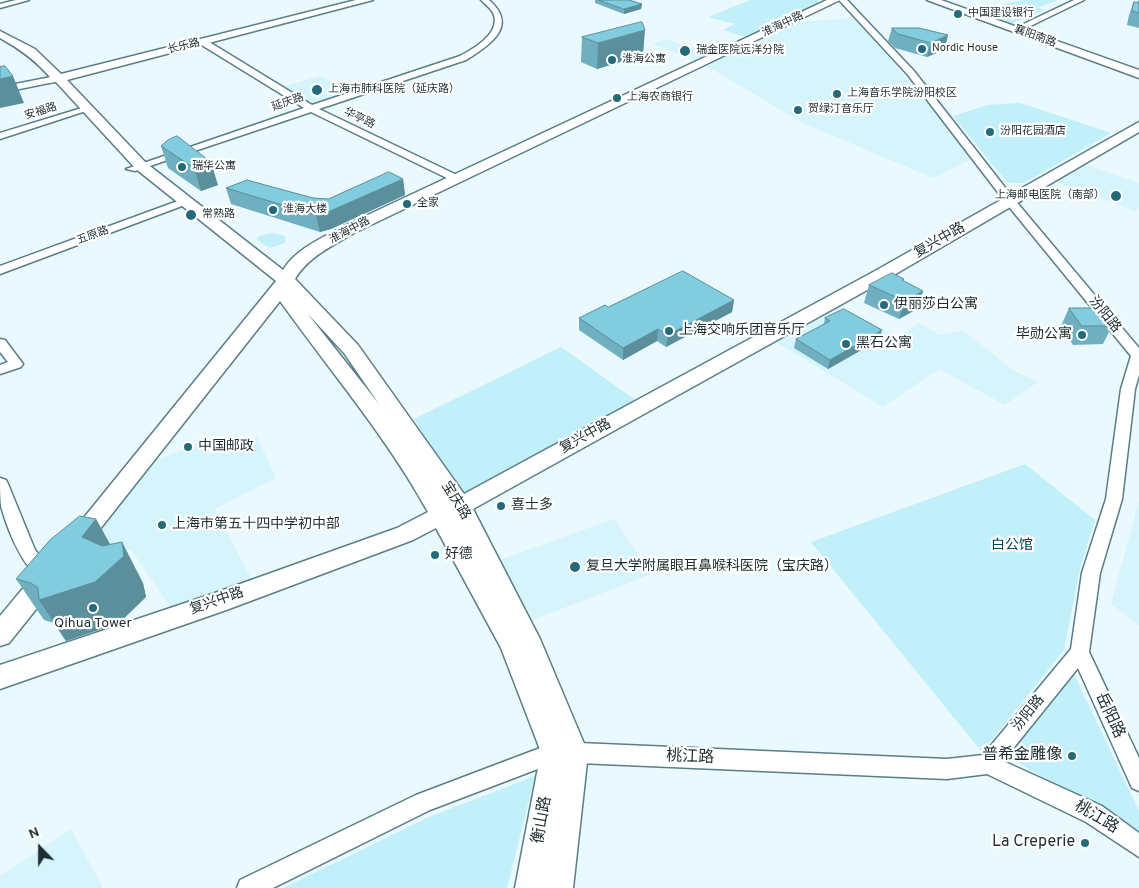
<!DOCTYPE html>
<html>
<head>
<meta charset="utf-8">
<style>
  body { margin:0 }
  #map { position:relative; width:1139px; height:888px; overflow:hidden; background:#e9f9fd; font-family:Overpass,sans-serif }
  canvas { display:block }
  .north { position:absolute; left:15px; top:823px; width:50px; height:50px; -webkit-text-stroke:4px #fff; paint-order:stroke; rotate:338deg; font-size:14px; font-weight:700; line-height:20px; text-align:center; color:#1d2d31 }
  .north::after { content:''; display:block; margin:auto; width:18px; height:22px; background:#1d2d31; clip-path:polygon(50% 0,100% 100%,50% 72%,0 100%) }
</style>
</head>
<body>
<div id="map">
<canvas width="1139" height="888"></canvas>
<div class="north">N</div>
</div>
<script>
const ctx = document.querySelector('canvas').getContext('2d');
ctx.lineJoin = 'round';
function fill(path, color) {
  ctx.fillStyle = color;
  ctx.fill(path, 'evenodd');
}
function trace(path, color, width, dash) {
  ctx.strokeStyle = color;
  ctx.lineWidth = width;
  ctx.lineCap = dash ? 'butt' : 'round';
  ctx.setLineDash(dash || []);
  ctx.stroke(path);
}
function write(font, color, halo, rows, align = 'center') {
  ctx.font = font + ' Overpass,"Noto Sans SC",sans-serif';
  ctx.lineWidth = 4.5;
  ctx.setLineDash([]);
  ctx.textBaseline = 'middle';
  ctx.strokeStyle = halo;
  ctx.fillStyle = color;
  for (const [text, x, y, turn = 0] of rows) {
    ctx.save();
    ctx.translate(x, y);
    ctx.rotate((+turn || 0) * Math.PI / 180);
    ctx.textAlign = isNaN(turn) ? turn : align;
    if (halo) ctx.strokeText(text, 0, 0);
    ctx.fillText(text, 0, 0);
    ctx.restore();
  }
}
fill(new Path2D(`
  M855 18 949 129 972 159 933 178 803 123 705 65 797 22Z
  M667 39 708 54 695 60 653 44Z
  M320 76 353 93 311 106 281 87Z
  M1081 163 1139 183V208L1135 211 1053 180Z
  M838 306 898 337 919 323 940 335 963 330 1011 369 1038 382 1005 405 939 369 883 407 776 342Z
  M257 437 276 478 215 509 252 580 171 608 132 551 87 542 151 462 203 443 210 454Z
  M1139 501V626L1111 604Z
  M614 519 651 574 533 620 500 560Z
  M71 829 103 888H0V876Z`), '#d6f4fb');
fill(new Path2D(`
  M750 0H818V3L746 37 723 30 735 24 708 17Z
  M1024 0H1058L1039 7 1043 11 1012 24 983 14 998 13 1010 7 1002 4Z
  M1020 103 1111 133 1024 183H1010L1005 180 953 116 987 105Z
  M273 233 285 236V243L270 248 257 240 259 236Z
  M561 347 637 401 462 495 414 419Z
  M1025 464 1095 520 1080 569 1064 650 982 752 811 542Z
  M1074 674 1139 811V835L1007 756Z
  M535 776 507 888H283L429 817Z`), '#c1effa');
const street = new Path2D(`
  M16 0H29L0 8V4Z
  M481 0H489C519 26 490 45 466 60L319 109 461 177V181H453L311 112 135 171 126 169 304 108 200 44V40H206L312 105 460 56C473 49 500 34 494 15 492 9 486 5 481 0Z
  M839 0H847L914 71 1014 199 1139 348V375L1135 389 1122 499 1100 573 1089 652 1139 758V791L1132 788 1078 668 1003 761 1102 806 1139 833V857L1086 822 987 774 947 779 556 762 430 810 273 888H237L240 880 416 795 556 742 947 759 983 755 1071 649 1082 573 1106 499 1121 389 1131 356 1006 203 908 75Z
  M1074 0H1084L1018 32 1011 30Z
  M51 77 54 78V82L0 93V87Z
  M85 107 92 109 0 139V133Z
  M186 198 191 201 190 203 0 274V266Z
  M0 339 5 340 23 364 21 367 0 374V365L8 362 0 352Z
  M0 478 6 480 8 484 35 550 56 574 53 579C28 587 6 525 1 506 0 497 0 487 0 478Z`);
const secondary = new Path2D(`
  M356 0H373L67 80 146 163 283 270C296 249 322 238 342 227L827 0H840L354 233C332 246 308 257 295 279L358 345 464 494 875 271 1139 122V132L887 279 473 509 540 639 588 753 573 888H515L541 752 501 648 436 528 413 540 229 609 0 689V665L212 594 397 528 428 512C386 436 330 371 280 301L85 548 77 551 69 548 65 542 69 536 276 281 136 169 56 82 47 83 45 80 50 77C35 60 20 49 0 38V31L35 49 61 74ZM307 313 344 353 379 404Z
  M927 0H941L1139 70V78Z
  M48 566 57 569 60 576 57 583 9 643 0 646V616L39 569Z`);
trace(street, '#597e87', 3);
trace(secondary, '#597e87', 3);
fill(street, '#fff');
fill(secondary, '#fff');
fill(new Path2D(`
  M595 0H629L642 4 641 9 624 14 595 3Z
  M1139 0V28L1127 25 1129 15 1134 2H1137Z
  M892 28 945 49 927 57 895 48 888 41Z
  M582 37 643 55 597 69 581 62Z
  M168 140 218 185 201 191 168 168 161 146Z
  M403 179 405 195 331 229 320 232 231 204 226 188 313 198 328 199Z
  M903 281 923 291 917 309 899 319 864 303 869 285Z
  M734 300 732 312 666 347 657 341 623 360 579 330V318L608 307Z
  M1069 308 1112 326 1103 344 1073 345 1061 326Z
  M825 318 879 340 828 369 794 348 796 339 824 324Z
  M96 519 110 544 143 583 146 597 119 623 66 641 54 623 44 620 16 579Z`), '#6fafbf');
fill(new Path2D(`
  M642 4 641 9 624 14V9Z
  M645 30 643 55 597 69 598 43Z
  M948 35 945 49 927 57 931 43Z
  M13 76 24 103 0 108V79Z
  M211 162 218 185 201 191 194 168Z
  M403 179 405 195 331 229 320 232 316 215Z
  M923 291 917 309 899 319 905 301Z
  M734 300 732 312 666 347 668 335Z
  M658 329 657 341 623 360V348Z
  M882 330 879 340 828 369 830 360Z
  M96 519 119 561 122 542 143 583 146 597 119 623 66 641 39 600 82 537Z`), '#5a8f9b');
const building = new Path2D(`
  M599 0H629L642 4 624 9Z
  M1134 2 1139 3V13L1132 11Z
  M642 22 645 30 598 43 582 37Z
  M892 28H919L948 35 931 43 898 34Z
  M5 66 13 76 0 79V67Z
  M177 136 211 162 194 168 161 146 168 140Z
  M389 172 403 179 328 212 316 215 226 188 247 180 313 198 328 199Z
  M683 271 734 300 668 335 658 329 623 348 579 318 605 305 608 307Z
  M892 273 904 279 902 280 923 291 905 301 869 285Z
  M1069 308H1098L1112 326H1082Z
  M844 309 882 330 830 360 796 339 830 321 825 318Z
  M80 516 96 519 82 537 102 546 122 542 124 556 95 582 39 600 38 588 31 583 16 579 50 540Z`);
fill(building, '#81ccde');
trace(building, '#5a8f9b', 1);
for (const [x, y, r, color] of [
  [958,14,5,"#246a79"],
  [922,49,5,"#246a79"],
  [685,51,6,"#246a79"],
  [612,60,5,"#246a79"],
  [317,90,6,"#246a79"],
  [837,94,5,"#246a79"],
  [617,98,5,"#246a79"],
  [798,110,5,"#246a79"],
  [990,132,5,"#246a79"],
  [182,167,5,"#246a79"],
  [1116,196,6,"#246a79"],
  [407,204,5,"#246a79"],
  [273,210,5,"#246a79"],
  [191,215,6,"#246a79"],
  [884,305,5,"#246a79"],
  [669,331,5,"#246a79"],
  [1082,335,5,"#246a79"],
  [846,344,5,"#246a79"],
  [188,447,5,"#246a79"],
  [501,506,5,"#246a79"],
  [162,525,5,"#246a79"],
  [435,555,5,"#246a79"],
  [575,567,6,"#246a79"],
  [93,608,5,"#246a79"],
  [1072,756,5,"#246a79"],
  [1085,843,5,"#246a79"]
]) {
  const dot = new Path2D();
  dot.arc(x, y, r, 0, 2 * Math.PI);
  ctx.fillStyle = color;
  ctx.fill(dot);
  trace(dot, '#fff', 2);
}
write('11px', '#1d2d31', '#fff', [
  ["中国建设银行",968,14],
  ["Nordic House",932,49],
  ["瑞金医院远洋分院",696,51],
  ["淮海公寓",622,60],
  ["上海市肺科医院（延庆路）",328,90],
  ["上海音乐学院汾阳校区",847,94],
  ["上海农商银行",627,98],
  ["贺绿汀音乐厅",808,110],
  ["汾阳花园酒店",1000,132],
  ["瑞华公寓",192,167],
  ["上海邮电医院（南部）",1105,196,"right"],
  ["全家",417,204],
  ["淮海大楼",283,210],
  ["常熟路",202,215]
], 'left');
write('11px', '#1d2d31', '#fff', [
  ["淮海中路",783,25,-25],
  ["襄阳南路",1035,37,20],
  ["长乐路",184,47,-14],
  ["延庆路",288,103,-19],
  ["安福路",41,112,-17],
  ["华亭路",359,119,26],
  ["淮海中路",350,231,-28],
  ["五原路",93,236,-20]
]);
write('14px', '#1d2d31', '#fff', [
  ["复兴中路",940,241,-30],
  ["汾阳路",1104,315,51],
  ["复兴中路",586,437,-29],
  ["宝庆路",455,501,58],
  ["复兴中路",217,602,-19],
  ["汾阳路",1029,714,-51]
]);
write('14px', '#1d2d31', '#fff', [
  ["伊丽莎白公寓",894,305],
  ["上海交响乐团音乐厅",679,331],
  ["毕勋公寓",1072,335,"right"],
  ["黑石公寓",856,344],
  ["中国邮政",198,447],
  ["喜士多",511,506],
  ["上海市第五十四中学初中部",172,525],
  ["好德",445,555],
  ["复旦大学附属眼耳鼻喉科医院（宝庆路）",586,567],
  ["Qihua Tower",93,624,"center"]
], 'left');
write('14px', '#004855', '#fff', [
  ["白公馆",1012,546]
]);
write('16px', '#1d2d31', '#fff', [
  ["岳阳路",1109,716,65],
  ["桃江路",690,758,2],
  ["桃江路",1096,818,31],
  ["衡山路",543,820,-80]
]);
write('16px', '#1d2d31', '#fff', [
  ["普希金雕像",1062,756],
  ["La Creperie",1075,843]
], 'right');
</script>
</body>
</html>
